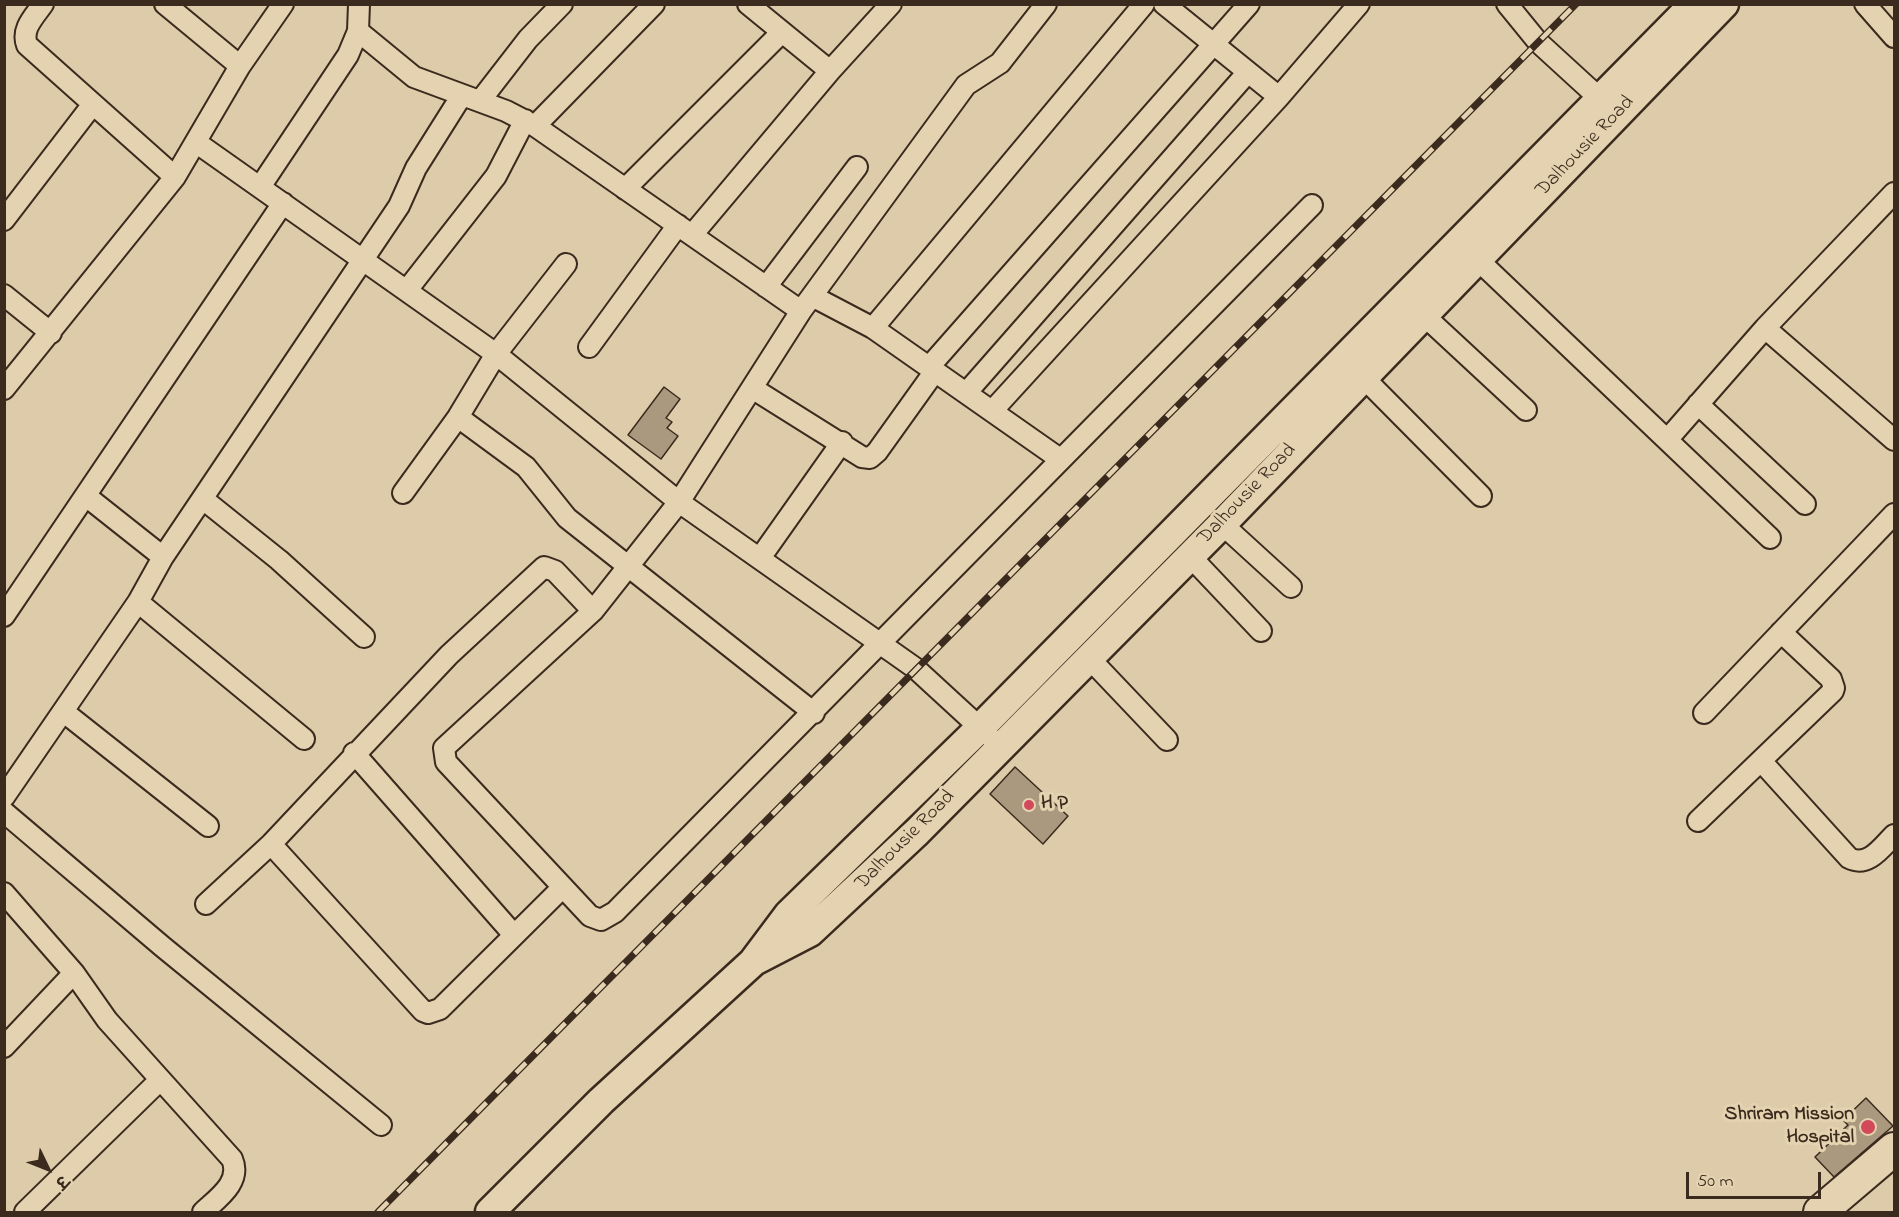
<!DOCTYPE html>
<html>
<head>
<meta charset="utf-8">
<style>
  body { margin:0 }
  #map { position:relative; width:1899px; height:1217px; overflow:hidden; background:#decbaa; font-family:"Indie Flower","Playpen Sans Deva",sans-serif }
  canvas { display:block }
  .frame { position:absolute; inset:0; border:6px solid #3b2a1e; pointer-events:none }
  .north { position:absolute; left:18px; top:1139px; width:60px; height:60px; -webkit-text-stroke:4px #e5d2b0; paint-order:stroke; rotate:133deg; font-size:16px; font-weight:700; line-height:24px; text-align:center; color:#3b2a1e }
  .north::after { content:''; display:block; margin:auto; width:21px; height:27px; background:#3b2a1e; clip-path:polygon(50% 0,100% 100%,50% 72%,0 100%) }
  .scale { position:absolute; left:1686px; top:1172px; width:135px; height:27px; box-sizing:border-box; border:3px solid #3b2a1e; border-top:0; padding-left:8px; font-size:18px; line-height:21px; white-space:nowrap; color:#3b2a1e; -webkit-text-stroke:4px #e5d2b0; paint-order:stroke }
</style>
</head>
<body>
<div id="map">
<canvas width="1899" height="1217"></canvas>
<div class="frame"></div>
<div class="north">उ</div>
<div class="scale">50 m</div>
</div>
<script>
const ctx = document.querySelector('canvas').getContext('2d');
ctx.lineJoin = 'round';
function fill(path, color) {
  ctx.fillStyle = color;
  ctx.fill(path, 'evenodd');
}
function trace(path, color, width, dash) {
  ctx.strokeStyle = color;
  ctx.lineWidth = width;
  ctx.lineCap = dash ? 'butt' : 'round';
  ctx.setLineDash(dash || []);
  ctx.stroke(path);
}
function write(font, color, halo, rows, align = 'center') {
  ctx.font = font + ' "Indie Flower",sans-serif';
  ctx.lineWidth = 6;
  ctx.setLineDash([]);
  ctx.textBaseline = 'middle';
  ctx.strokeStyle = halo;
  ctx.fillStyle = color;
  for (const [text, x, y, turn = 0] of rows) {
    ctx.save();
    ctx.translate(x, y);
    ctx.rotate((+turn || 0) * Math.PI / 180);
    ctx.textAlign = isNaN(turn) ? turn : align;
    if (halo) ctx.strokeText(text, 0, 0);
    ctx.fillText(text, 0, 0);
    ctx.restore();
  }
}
const building = new Path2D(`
  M664 387 680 399 666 418 672 422 667 428 678 436 661 459 628 435Z
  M1015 767 1068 816 1043 844 990 794Z
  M1866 1098 1893 1126 1834 1177 1815 1157 1848 1125 1843 1120Z`);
fill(building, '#ab997f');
trace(building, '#3b2a1e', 1.5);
const street = new Path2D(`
  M43 4C34 17 21 29 27 45L175 177
  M165 4 240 66
  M748 4 830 71
  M1046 4 1000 63 966 85 801 311 679 502 593 611 444 748 446 762 590 916 601 920 615 912 1312 205
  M1164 4 1279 97
  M1507 4 1538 42 1609 107
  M1865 4 1894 37
  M358 31 414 77 506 111 535 126 801 311
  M480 101 528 39 562 4
  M535 126 654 4
  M197 143 496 354 679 502 915 668 989 736
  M260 187 348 55 358 31 359 4
  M625 189 782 32
  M4 220 93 104
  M692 235 830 71 891 4
  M1477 259 1770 538
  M766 287 857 167
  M407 290 496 176 525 120
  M4 295 51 333
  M812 296 873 328 1060 459
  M1416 308 1526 410
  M873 328 1144 4
  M1765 328 1894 440
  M589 347 678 225
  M929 367 1249 4
  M1363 377 1481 496
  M752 388 862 457 870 458 877 452 935 371
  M4 389 175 177 240 66 283 4
  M967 392 1248 72
  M1698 404 1805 504
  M993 410 1279 97 1359 4
  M458 417 526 467 567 518 814 713
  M1667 440 1765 328 1894 193
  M403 493 458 417 496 354 566 264
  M86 496 163 557
  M203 499 279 560 364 637
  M1222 524 1291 587
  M1189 555 1261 631
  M760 558 842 442
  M138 602 304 739
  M4 616 283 203
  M1089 658 1167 740
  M64 712 208 826
  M1704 713 1894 514
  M354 753 514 935
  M1762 762 1849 858C1868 868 1882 847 1894 835
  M4 797 138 602 163 557 399 206 416 168 462 95
  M4 812 163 947 381 1125
  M1698 821 1833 691 1834 688 1831 679 1781 632
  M271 844 423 1011 428 1013 440 1009 563 887
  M4 893 74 973 107 1020 232 1159C242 1182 218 1198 203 1212
  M206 904 271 844 449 655 544 567 555 571 593 611
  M4 1047 74 973
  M25 1212 160 1080`);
const secondary = new Path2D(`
  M754 961 810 932 917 832 1222 524 1724 4
  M490 1212 601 1101 753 962 789 914 980 728 1694 4`);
const primary = new Path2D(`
  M1820 1212 1894 1149`);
trace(street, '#3b2a1e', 24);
trace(secondary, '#3b2a1e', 33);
trace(primary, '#3b2a1e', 36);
trace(street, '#e5d2b0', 20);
trace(secondary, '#e5d2b0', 28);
trace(primary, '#e5d2b0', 32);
const rail = new Path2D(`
  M378 1212 1576 4`);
trace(rail, '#3b2a1e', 7);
trace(rail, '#e5d2b0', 4.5, [14]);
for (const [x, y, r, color] of [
  [1029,805,6,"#d1495b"],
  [1868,1127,8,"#d1495b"]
]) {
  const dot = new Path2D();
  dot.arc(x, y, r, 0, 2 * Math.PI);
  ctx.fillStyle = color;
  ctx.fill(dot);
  trace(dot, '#e5d2b0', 2);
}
write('20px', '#3b2a1e', '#e5d2b0', [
  ["Dalhousie Road",1586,147,-46],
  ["Dalhousie Road",1248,495,-46],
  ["Dalhousie Road",906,841,-45]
]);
write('bold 20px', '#3b2a1e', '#e5d2b0', [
  ["H P",1041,805],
  ["Shriram Mission",1854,1116,"right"],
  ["Hospital",1854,1139,"right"]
], 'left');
</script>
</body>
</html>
